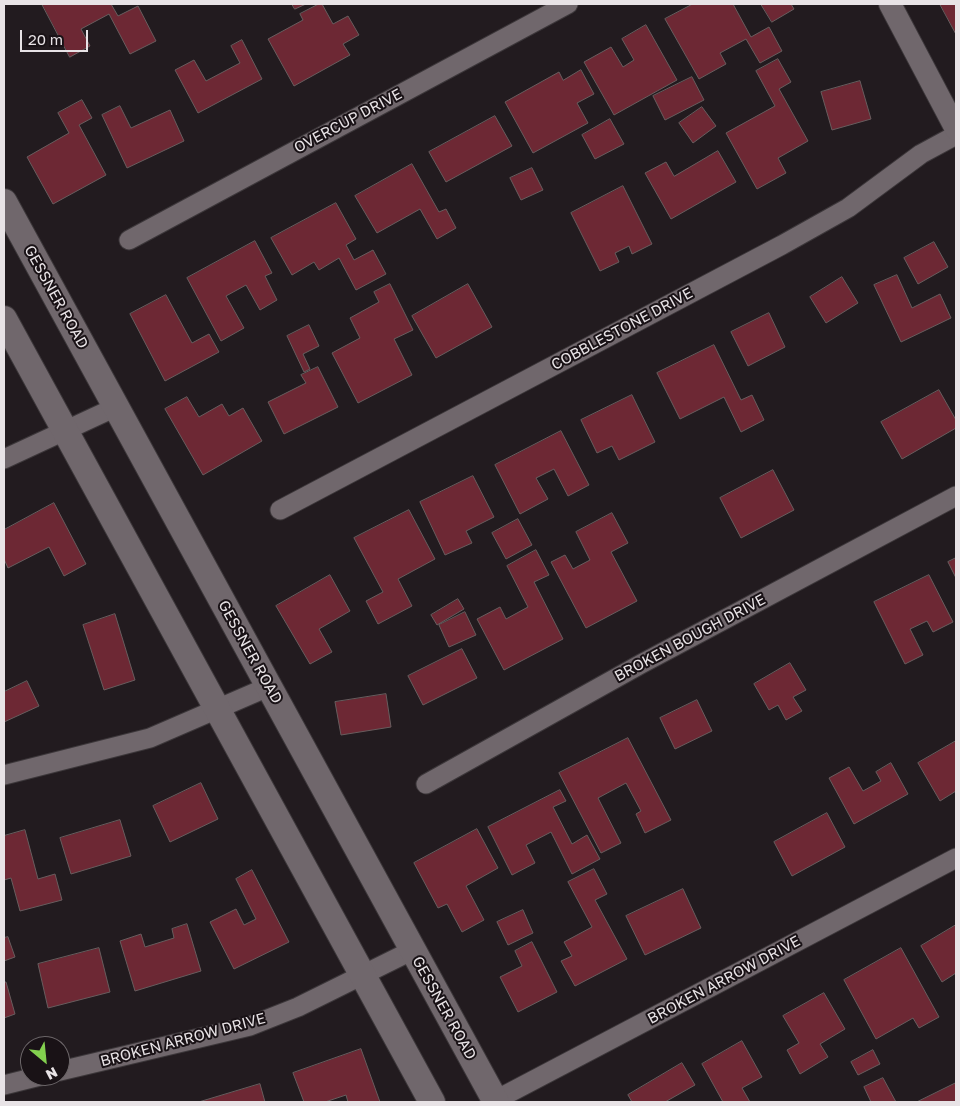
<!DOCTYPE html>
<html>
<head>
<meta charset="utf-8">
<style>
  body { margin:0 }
  #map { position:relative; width:960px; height:1106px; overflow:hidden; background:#221b1f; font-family:"Golos Text",sans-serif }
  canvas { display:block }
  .frame { position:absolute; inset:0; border:5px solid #e8e3e6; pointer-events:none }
  .north { position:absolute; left:20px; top:1036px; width:50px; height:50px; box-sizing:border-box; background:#191216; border:1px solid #6c6669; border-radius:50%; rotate:152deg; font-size:14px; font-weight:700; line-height:20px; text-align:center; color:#e8e3e6 }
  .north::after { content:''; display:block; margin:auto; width:18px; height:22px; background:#83d04f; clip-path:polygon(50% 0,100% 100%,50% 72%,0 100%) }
  .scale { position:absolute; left:20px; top:30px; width:68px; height:22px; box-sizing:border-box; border:2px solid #e8e3e6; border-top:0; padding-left:6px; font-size:15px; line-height:18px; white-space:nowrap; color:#e8e3e6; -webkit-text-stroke:4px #191216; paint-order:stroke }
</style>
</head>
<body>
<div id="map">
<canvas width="960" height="1106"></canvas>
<div class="frame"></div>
<div class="north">N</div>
<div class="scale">20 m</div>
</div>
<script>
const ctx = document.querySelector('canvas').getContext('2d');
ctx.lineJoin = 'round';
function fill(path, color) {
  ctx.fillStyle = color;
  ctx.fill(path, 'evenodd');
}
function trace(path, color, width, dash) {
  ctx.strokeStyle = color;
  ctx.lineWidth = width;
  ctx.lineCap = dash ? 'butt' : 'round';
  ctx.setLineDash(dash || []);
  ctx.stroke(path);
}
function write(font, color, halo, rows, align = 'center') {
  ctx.font = font + ' "Golos Text",sans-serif';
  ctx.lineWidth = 4;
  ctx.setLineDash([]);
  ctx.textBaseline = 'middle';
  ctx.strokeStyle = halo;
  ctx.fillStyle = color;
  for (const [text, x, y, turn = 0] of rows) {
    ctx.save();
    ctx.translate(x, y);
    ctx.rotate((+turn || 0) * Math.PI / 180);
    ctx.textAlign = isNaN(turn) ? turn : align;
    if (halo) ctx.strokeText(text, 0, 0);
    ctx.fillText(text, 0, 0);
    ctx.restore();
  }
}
const building = new Path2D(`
  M42 4H111L118 16 138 6 156 41 130 54 109 14 81 29 90 46 70 57Z
  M292 4H306L295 9Z
  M319 4H322L333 24 348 16 359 35 343 44 350 55 294 86 268 39 303 20 300 14Z
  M693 4H733L751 37 769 27 782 51 760 63 746 39 720 53 726 64 699 79 665 19Z
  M761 4H791L794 9 772 22Z
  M940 4H956V34Z
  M646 25 677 80 614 115 584 62 611 47 623 67 634 60 622 39Z
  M242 40 262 79 198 113 175 70 194 60 206 81 240 63 231 46Z
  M778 59 791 82 779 89 808 141 778 158 786 173 757 189 726 133 775 106 756 71Z
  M581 70 594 94 577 103 588 123 533 153 505 102 559 72 563 80Z
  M692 77 704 100 665 120 653 96Z
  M860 81 871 119 832 130 821 92Z
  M82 100 92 118 79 125 106 175 53 204 27 157 69 133 58 113Z
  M120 106 131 128 170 110 184 141 127 168 102 115Z
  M702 107 716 126 693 143 679 123Z
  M495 116 512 146 446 182 429 152Z
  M610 119 624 144 595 159 582 135Z
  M718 151 736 182 671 219 645 173 666 162 674 176Z
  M412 164 439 212 446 209 456 228 437 239 420 209 377 233 355 196Z
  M532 168 543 190 521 200 510 178Z
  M623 186 652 244 632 254 629 246 615 253 619 262 600 271 571 213Z
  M336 203 356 239 346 245 354 260 373 250 386 274 356 290 339 258 319 270 314 262 292 275 271 238Z
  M255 241 272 273 265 276 277 300 260 310 246 285 226 296 244 328 221 341 187 278Z
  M934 242 948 267 918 284 904 258Z
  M897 275 912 308 940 294 951 318 901 342 874 285Z
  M842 277 858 303 826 323 810 297Z
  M390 284 413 330 394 339 412 375 358 403 332 353 360 338 350 318 379 302 374 292Z
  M468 284 492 327 436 358 412 316Z
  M166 295 192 343 209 334 219 352 165 381 130 314Z
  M769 313 785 347 748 366 731 332Z
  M309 325 319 346 303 354 310 369 304 372 287 336Z
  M714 345 741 400 752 395 764 420 741 432 724 397 680 419 657 373Z
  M318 367 338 407 284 434 268 402 306 383 301 375Z
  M939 390 956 420V428L902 459 881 422Z
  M632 395 655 442 619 460 612 446 597 453 581 420Z
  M187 397 199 417 222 404 229 416 243 408 262 441 203 475 165 409Z
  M561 431 589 485 568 496 554 469 536 478 548 499 520 514 495 465Z
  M773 470 794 510 741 538 720 498Z
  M473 476 494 517 466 531 472 543 445 555 420 502Z
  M54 503 86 564 64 576 49 547 8 568 4 559V530Z
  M409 510 435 559 398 579 412 606 378 624 366 601 383 592 354 538Z
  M612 513 628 543 611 552 637 601 586 628 551 562 565 555 573 569 590 560 576 532Z
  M518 519 532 545 506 559 492 533Z
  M536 550 549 575 534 582 563 639 504 670 477 619 500 607 506 619 528 607 507 566Z
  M956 558V578L948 562Z
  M330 575 350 611 319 629 332 652 310 664 276 606Z
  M929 575 953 622 933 632 927 621 910 629 923 655 905 664 874 602Z
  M458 599 464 609 437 625 431 615Z
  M465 612 476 635 449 647 439 625Z
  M115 614 135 680 104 690 83 625Z
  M462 649 477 678 423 705 408 676Z
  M790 663 806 690 793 697 802 711 786 720 778 705 769 710 754 684Z
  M27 681 39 706 4 722V692Z
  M386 694 391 727 341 735 335 702Z
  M697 700 712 731 675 749 660 718Z
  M628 738 671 820 645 833 636 814 641 811 626 783 598 798 621 843 601 853 559 773Z
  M956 741V791L940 801 918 763Z
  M891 763 908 794 854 824 829 778 849 767 863 791 881 781 876 772Z
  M201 783 218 819 170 842 153 806Z
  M560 790 566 801 553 807 572 844 587 835 600 859 572 874 551 832 526 845 535 863 512 875 488 827Z
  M827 813 845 847 792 876 774 842Z
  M120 820 131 856 71 874 60 838Z
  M477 829 498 868 466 886 484 920 462 932 447 904 438 908 414 863Z
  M25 830 38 879 55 874 62 900 20 911 11 878 4 880V836Z
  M594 869 607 894 595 900 627 959 575 986 561 961 572 956 564 942 592 927 568 882Z
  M252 870 289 942 234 969 210 922 236 909 244 925 256 919 236 879Z
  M683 889 701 928 645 955 626 916Z
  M523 910 533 933 508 945 497 922Z
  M187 924 201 971 135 991 120 941 141 934 145 947 174 938 172 929Z
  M956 925V973L942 982 921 946Z
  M8 937 15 957 4 961V938Z
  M532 942 557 992 518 1012 500 977 522 966 515 951Z
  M99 948 110 992 48 1008 38 964Z
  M901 948 939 1017 919 1028 913 1018 876 1039 844 980Z
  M4 982H6L15 1014 4 1018Z
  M824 993 845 1029 820 1044 828 1057 800 1074 787 1050 799 1043 783 1016Z
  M742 1041 762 1077 742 1088 750 1102H723L702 1064Z
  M361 1049 380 1102H348L346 1095 325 1102H304L293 1073Z
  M873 1050 880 1064 858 1075 851 1062Z
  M682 1063 695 1085 665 1102H632L628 1095Z
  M883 1078 896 1102H871L864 1087Z
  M956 1083V1102H917Z
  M260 1084 265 1102H199Z`);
fill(building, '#6d2834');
trace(building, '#685d5e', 1);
const minor = new Path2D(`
  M129 240 568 4
  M4 459 116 407
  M280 510 782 245 848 208 921 154 956 135
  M4 775 150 738 268 687
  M426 784 641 664 956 496
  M60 1071 250 1026 298 1007 413 950
  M4 1085 40 1076
  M492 1102 956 858`);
const tertiary = new Path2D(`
  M890 4 956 129`);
const secondary = new Path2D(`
  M4 202 496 1102
  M4 319 432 1102`);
trace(minor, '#3c373a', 21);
trace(tertiary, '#3c373a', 24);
trace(secondary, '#3c373a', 28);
trace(minor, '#70676c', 19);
trace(tertiary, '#70676c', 22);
trace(secondary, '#70676c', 26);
write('15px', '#e8e3e6', '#191216', [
  ["OVERCUP DRIVE",348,121,-28],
  ["GESSNER ROAD",56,297,61],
  ["COBBLESTONE DRIVE",622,329,-28],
  ["BROKEN BOUGH DRIVE",690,638,-28],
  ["GESSNER ROAD",250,652,61],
  ["BROKEN ARROW DRIVE",724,980,-28],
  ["GESSNER ROAD",444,1008,61],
  ["BROKEN ARROW DRIVE",183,1040,-15]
]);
</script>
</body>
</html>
